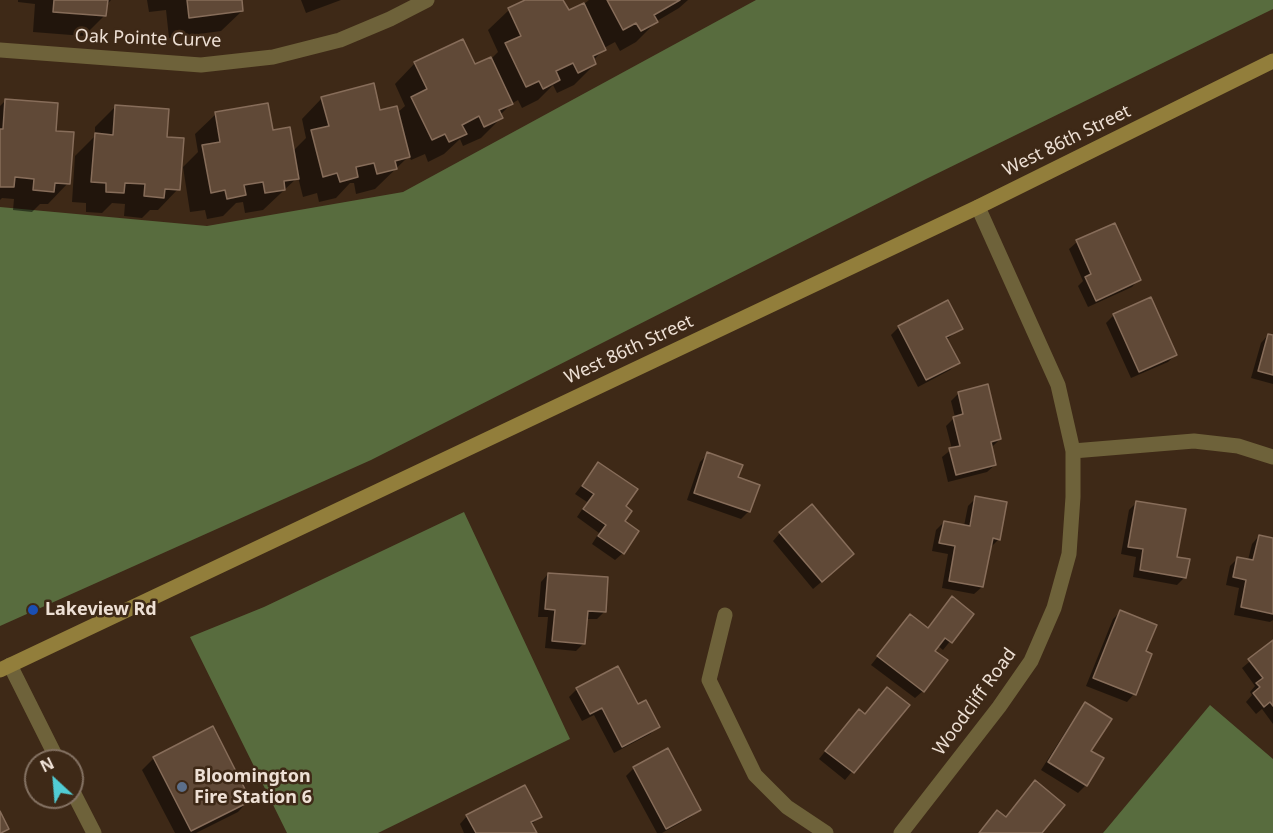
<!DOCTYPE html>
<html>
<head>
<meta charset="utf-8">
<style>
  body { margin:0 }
  #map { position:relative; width:1273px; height:833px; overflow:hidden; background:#3e2917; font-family:"Noto Sans",sans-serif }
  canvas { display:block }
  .north { position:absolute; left:24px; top:749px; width:60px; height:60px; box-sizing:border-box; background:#3e2917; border:2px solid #847263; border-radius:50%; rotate:334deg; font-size:16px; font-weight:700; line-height:24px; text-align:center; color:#eee0d5 }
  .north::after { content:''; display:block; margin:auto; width:21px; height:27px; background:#51ccd4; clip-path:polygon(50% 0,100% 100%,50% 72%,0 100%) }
</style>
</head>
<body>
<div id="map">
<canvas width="1273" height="833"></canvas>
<div class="north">N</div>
</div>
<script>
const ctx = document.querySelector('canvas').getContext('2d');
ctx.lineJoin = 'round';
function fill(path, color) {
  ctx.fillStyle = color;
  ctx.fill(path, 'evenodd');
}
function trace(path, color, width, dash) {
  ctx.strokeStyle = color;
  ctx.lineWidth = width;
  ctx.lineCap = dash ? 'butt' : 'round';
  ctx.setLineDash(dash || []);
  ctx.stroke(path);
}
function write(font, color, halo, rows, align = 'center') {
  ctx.font = font + ' "Noto Sans",sans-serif';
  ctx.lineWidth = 5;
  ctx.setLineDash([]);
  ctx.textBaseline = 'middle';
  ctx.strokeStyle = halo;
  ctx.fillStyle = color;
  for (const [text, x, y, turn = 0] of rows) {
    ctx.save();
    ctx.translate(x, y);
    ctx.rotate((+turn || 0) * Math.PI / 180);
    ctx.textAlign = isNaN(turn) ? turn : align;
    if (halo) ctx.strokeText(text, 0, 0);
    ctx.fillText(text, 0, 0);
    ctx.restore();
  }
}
fill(new Path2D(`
  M756 0H1273V9L926 179 371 460 0 626V207L207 226 403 192Z
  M464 512 570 739 378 833H287L190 637 264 607Z
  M1210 705 1273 759V833H1103Z`), '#586c3e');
fill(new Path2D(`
  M18 0H111L106 6 105 15 84 36 33 32 35 4 18 2Z
  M147 0H240L242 11 221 31 169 38 166 10 149 12Z
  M301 0H341L306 13Z
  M529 0H562L568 12 584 4 589 0H688L679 8 657 21 636 42 620 51 615 42 604 48 593 61 595 64 574 85 557 93 553 85 538 100 522 108 518 100 511 104 500 115 501 118 481 138 463 146 460 139 444 154 428 162 425 154 411 160 409 156 375 189 356 194 354 183H350L336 198 319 202 317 193 303 197 298 177 263 210 245 213 243 202 236 203 223 216 207 219 205 210 190 212 183 167 198 152 195 134 216 114 272 132 292 152 306 138 302 119 322 98 379 112 397 113 405 106 395 84 415 63 474 66 490 60 498 52 488 30 509 10Z
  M5 101 55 132 68 183 48 204H40L32 212 13 210 14 199 2 198 0 200V106Z
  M116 106 165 138 178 189 158 210H150L142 218 124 216 125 204 112 203 102 213 86 212V203L72 202 75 156 95 136V127Z
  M1114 225 1139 279 1132 287 1088 307 1078 286 1083 281 1069 249 1077 242Z
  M1114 315 1176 354 1168 362 1131 378 1106 323Z
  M899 327 961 328 946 340 958 363 950 370 918 387 891 335Z
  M1268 335 1273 337V384L1251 378 1261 343Z
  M959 393 1000 439 992 447 995 465 987 472 948 482 942 457 952 449 946 426 955 417 951 401Z
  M708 454 736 478 749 511 741 519 687 500 700 462Z
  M598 464 624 507 623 553 615 560 592 544 599 533 577 517 587 502 575 494Z
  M976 498 999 539 991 547 982 587 974 594 942 588 948 554 932 551 936 530 944 522 964 526 968 506Z
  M1137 502 1176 558 1185 577 1177 585 1133 577 1136 557 1121 554 1129 510Z
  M780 533 845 562 813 589 773 541Z
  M1259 536 1273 539V620L1270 622 1234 615 1239 588 1226 585 1230 566 1238 558 1248 560 1252 544Z
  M548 574 604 612 597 619H586L584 643 576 651 545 648 548 617H538L541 582Z
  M952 598 972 614 943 650 937 645 933 651 923 691 915 698 871 665 910 616 927 629Z
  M1120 612 1144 652 1134 694 1127 702 1086 686 1113 619Z
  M1273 642V724L1262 709 1256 714 1246 702 1252 695 1250 692 1255 686 1242 668Z
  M577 689 637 706 658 727 650 734 614 753 594 715 582 721 569 697Z
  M1085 704 1089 751 1086 785 1078 793 1041 770 1078 712Z
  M907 705 845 780 819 759 851 719Z
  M154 758 249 800 238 812 196 833H175L142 770Z
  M634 768 699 810 691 817 662 833H657L626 776Z
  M467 816H540L531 825 535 833H464L460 824Z`), '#0007');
const building = new Path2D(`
  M54 0H108L106 16 53 12Z
  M187 0H242L243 11 189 18Z
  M525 0H563L569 10 584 3 606 50 593 56 596 64 578 73 573 63 556 71 560 80 543 89 539 81 526 87 505 43 521 36 508 8Z
  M607 0H680L654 15 658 22 641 31 636 23 623 30Z
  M463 39 475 64 491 57 513 104 499 110 503 118 484 127 479 116 462 125 467 134 449 142 445 134 432 140 411 97 427 89 414 62Z
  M374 83 380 110 397 106 410 157 395 161 397 169 377 174 374 163 356 167 358 177 340 182 337 173 323 177 311 130 329 126 321 97Z
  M5 99 58 103 56 131 74 132 70 184 55 183 54 192 33 190 34 179 15 177 14 187H0V129H3Z
  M268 103 273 130 290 127 299 179 284 181 285 190 265 193 263 182 244 185 246 195 227 199 225 190 211 193 202 145 220 142 215 112Z
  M115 105 169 109 167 137 184 138 180 190 165 189 164 198 144 196 145 184 125 183 124 193 106 192V183L91 182 95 133 113 135Z
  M1115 223 1141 280 1096 301 1085 277 1091 274 1076 240Z
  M1151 297 1177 355 1139 372 1113 314Z
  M948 300 963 329 946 337 960 363 926 380 898 326Z
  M1268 334 1273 335V375L1258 371Z
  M988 384 1001 439 991 442 996 465 956 475 949 448 960 446 953 417 963 414 958 392Z
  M707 452 743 465 738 477 760 485 750 512 694 493Z
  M598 462 638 489 626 506 632 511 625 521 639 531 624 554 598 536 606 525 583 509 594 494 582 486Z
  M975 496 1007 502 1000 540 993 538 983 587 949 581 955 546 939 543 944 521 970 526Z
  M1136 501 1186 509 1177 557 1190 559 1186 578 1140 570 1143 549 1128 547Z
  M812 504 854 554 822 582 779 532Z
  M1259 535 1273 538V614L1241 607 1246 580 1233 577 1237 557 1253 560Z
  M548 573 608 577 606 612 588 611 585 644 552 641 555 610 545 609Z
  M952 596 974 614 952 643 945 638 935 651 948 660 924 692 877 656 910 614 928 628Z
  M1120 610 1157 625 1146 651 1152 654 1136 695 1093 678Z
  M1273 640V706L1270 702 1264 707 1253 693 1260 687 1256 683 1263 678 1248 659Z
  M618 666 638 704 646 700 660 727 622 747 602 708 590 714 576 688Z
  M887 687 910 705 854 773 825 751 859 709 865 714Z
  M1085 702 1112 719 1091 751 1104 758 1087 786 1048 762Z
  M213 726 251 801 191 831 153 757Z
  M668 748 701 810 666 829 633 767Z
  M1035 780 1065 805 1042 833H979L997 810 1006 817Z
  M525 785 542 817 531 822 537 833H476L466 815Z
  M0 811 9 829 1 833H0Z`);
fill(building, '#604937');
trace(building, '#876d5a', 1.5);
trace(new Path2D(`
  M0 50 201 65 273 57 340 40 390 19 427 0
  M1073 451 1194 441 1238 446 1273 457
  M725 615 709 680 755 775 787 807 826 833
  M10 665 58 761
  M72 790 94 833
  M901 833 999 707 1031 661 1054 608 1069 554 1073 497V451L1058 385 978 207`), '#6e623a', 15);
trace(new Path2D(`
  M0 670 978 207 1273 61`), '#927e3b', 15);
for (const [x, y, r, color] of [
  [33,610,6,"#1a4fb4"],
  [182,787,6,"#5c6f8a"]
]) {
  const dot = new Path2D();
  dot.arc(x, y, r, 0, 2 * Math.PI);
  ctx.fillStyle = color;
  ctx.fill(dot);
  trace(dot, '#3e2917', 2);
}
write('18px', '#eee0d5', '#3e2917', [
  ["Oak Pointe Curve",148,39,2],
  ["West 86th Street",1067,141,-26],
  ["West 86th Street",629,350,-25],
  ["Woodcliff Road",975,702,-54]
]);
write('bold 18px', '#eee0d5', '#3e2917', [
  ["Lakeview Rd",45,610],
  ["Bloomington",194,777],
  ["Fire Station 6",194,798]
], 'left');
</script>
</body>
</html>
